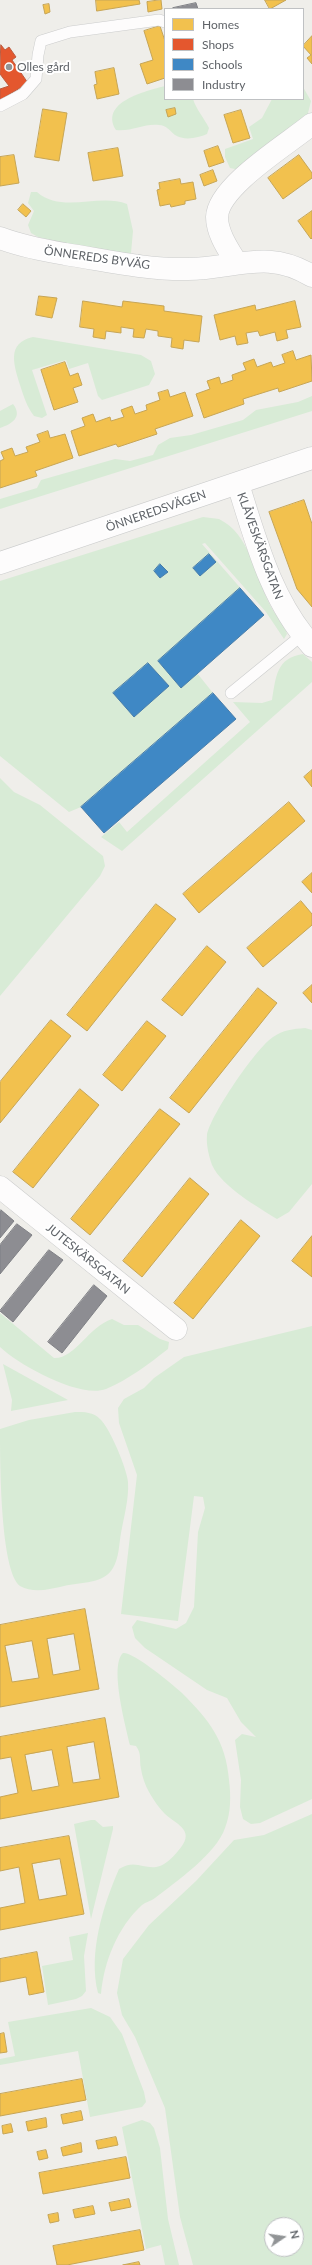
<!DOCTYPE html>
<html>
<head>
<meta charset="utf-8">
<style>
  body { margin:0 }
  #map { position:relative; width:312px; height:2265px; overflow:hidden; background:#efeeea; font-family:Lato,sans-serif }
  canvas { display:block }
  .legend { position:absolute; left:164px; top:8px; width:140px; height:92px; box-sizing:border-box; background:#fff; border:1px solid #bfc1c3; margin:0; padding:5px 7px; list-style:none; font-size:12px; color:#5f6368 }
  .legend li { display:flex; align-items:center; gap:8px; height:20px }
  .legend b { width:20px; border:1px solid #bfc1c3 }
  .north { position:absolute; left:264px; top:2217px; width:40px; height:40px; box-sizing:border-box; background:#fff; border:1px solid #bfc1c3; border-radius:50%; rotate:77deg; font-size:11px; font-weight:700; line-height:16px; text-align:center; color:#5f6368 }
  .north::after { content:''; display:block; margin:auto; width:14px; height:18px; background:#919496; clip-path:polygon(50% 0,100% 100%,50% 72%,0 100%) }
</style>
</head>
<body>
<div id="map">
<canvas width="312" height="2265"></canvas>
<ul class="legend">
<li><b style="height:11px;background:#f2c14e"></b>Homes</li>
<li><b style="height:11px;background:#e4572e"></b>Shops</li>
<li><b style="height:11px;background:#3f88c5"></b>Schools</li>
<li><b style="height:11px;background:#8d8d92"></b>Industry</li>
</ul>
<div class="north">N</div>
</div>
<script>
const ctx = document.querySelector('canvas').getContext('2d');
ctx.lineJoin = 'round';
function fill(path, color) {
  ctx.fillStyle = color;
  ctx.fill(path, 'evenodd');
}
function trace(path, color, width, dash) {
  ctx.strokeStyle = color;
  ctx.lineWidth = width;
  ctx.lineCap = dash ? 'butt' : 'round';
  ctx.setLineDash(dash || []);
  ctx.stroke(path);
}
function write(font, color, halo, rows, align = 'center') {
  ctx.font = font + ' Lato,sans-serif';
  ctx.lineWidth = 4;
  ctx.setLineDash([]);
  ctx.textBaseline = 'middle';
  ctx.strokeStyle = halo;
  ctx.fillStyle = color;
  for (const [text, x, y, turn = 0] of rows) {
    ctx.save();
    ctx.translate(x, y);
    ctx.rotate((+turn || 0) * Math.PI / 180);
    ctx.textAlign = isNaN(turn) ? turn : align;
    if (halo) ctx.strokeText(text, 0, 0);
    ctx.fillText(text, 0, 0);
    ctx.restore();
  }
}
fill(new Path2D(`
  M165 86V99H193C196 109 204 118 209 128L207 134C198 138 184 141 175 135 170 131 166 125 159 125 145 123 131 132 116 130 99 102 146 91 165 86Z
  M303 87 311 101 307 117 240 170 230 168 225 157V149L253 139 249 127 262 118 272 99H303Z
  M31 192H37C62 214 99 193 127 204L133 231 131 253 128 256 94 251 38 237 31 233 28 225 34 211 28 203Z
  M33 337 141 355 151 361 155 374 149 385 102 400 98 396 88 363 69 369 66 360 32 370 47 415 42 418 34 416C27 407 24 397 20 385 14 365 6 343 33 337Z
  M312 396V411L0 509V499L37 488 41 480 115 459 130 461 153 455 158 445 170 438 191 435 243 420 256 410 298 402Z
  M13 404C23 417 12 424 0 428V411Z
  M203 517C208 518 214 518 219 519 250 534 256 577 270 605 275 615 284 623 287 634L284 639 266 612 205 543 202 544 264 615 197 673 213 693 81 807 69 812 0 756V581Z
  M303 654 312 662V682L122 851 101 837 119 822 127 832 250 722 233 702 262 703 272 700C276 677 276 658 303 654Z
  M0 778 14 792 40 805 103 856 105 866 100 876 0 996Z
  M305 1028 312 1030V1184L289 1212 277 1219C258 1207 222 1187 212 1165 209 1156 206 1145 207 1135 210 1116 256 1048 273 1037 283 1030 293 1029 305 1028Z
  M0 1313 54 1358C75 1359 88 1327 112 1319L124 1325H138L160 1339 169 1342 168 1349C150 1363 128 1380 106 1389 80 1399 19 1365 0 1347Z
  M312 1326V1799L260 1823 251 1824 243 1819 240 1807 241 1780 235 1740 242 1734 256 1737 241 1722 227 1698 207 1690 145 1648 135 1638 132 1627 137 1620 176 1629 186 1623 194 1607 198 1532 205 1508 203 1497 194 1496 178 1621 121 1614 137 1475 119 1423 118 1408 124 1399 144 1388 154 1378 184 1357Z
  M3 1364 68 1400 11 1411 12 1400Z
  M75 1412C84 1412 94 1412 100 1419 110 1428 127 1469 128 1482 129 1499 124 1516 121 1533 119 1544 119 1558 113 1568 104 1584 81 1582 64 1586 50 1589 34 1594 20 1586 0 1571 0 1458 0 1429L29 1420Z
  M123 1653C134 1652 172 1684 182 1693 209 1720 226 1741 229 1780 231 1796 231 1813 225 1828 216 1854 177 1881 155 1898 151 1901 146 1902 142 1905 117 1928 104 1962 101 1994L98 1993C88 1953 103 1906 119 1869 136 1858 145 1871 160 1866 166 1864 174 1856 178 1851 196 1831 179 1826 165 1814 159 1808 153 1799 149 1792 145 1785 142 1776 141 1769 139 1759 142 1754 136 1746L130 1745C126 1727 109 1666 123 1653Z
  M312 1814V2265H193L180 2217 165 2108 135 2037 122 2015 117 1993 123 1959 149 1925 196 1881 234 1840 264 1835ZM272 2225H296V2249H272Z
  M91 1820H95L103 1827 113 1826V1829L91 1919 74 1824Z
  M88 1933 84 1956 86 1991 82 1996 76 1999 48 2005 42 1966 73 1960 69 1937Z
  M91 2008 110 2017 122 2034 144 2092 146 2102 142 2107 90 2117 78 2051 0 2065V2059L15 2056 8 2022Z
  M142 2120 150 2123 154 2128 160 2148 168 2219 179 2265H165L161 2245 146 2249 122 2127Z`), '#d8ebd6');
const homes = new Path2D(`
  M96 0H139L140 4 97 11Z
  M161 0 162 9 148 12 147 2Z
  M265 0H286L270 9Z
  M49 4 50 12 45 14 43 5Z
  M160 26 165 41V78L147 84 140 64 153 60 144 31Z
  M312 36V64L307 58 311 55 303 46Z
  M114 68 119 94 97 99 94 85 97 84 95 72Z
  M175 108 176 114 168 117 166 110Z
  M43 109 67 113 59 161 35 157Z
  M241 110 250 138 233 143 224 115Z
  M218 146 224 162 209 167 204 151Z
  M118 148 123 176 93 181 88 153Z
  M14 155 19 183 0 186V157Z
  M299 155 312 173V178L283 199 268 178Z
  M213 170 217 181 204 186 200 175Z
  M180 179 181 184 193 182 196 199 185 201V204L171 207 170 204 160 206 157 190 160 189 159 183Z
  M23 204 31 211 26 217 18 210Z
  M312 211V238L311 239 298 221Z
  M39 296 57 298 52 318 36 315Z
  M83 301 122 307 123 301 164 306V311L202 316 199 342 184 340 183 349 171 347 172 338 158 336V331L146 329 144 338 133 337 134 329 121 327V333L106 331 105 339 93 337 94 329 80 327Z
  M295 301 301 327 286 330 288 338 277 341 275 332 260 336 258 331 246 333 248 343 237 345 235 336 220 340 214 315 255 305 256 310Z
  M293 351 296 360 311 355 312 381 279 392 278 388 243 399 244 404 204 418 196 394 210 389 207 381 219 377 221 384 233 380 232 375 246 370 243 363 254 359 257 367 271 362 273 367 285 363 282 355Z
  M65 362 70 376 78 373 82 385 73 388 78 402 54 410 41 370Z
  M168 390 170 397 185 392 193 416 155 429 157 434 118 447 116 444 79 456 71 431 85 426 82 418 93 414 96 422 110 417 111 421 124 417 121 410 132 406 135 414 147 410 146 405 160 400 158 393Z
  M48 431 50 438 65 434 73 458 35 471 37 476 0 488V461L4 459 1 452 12 448 15 456 28 452 26 447 40 442 37 435Z
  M304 500 312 524V607L297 589 269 512Z
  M312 770V787L304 777Z
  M289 802 305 821 199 913 183 894Z
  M312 873V893L302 882Z
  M301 901 312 914V925L263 967 247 948Z
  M156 904 176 919 87 1031 67 1015Z
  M207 946 226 962 182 1016 162 1000Z
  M312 985V1003L303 993Z
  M258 988 277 1003 189 1113 170 1098Z
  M51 1020 71 1036 0 1123V1082Z
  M147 1021 166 1036 122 1091 103 1075Z
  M80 1089 99 1105 33 1188 13 1172Z
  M160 1109 180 1124 90 1235 71 1219Z
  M190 1178 209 1194 142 1277 123 1261Z
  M241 1220 260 1236 193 1319 174 1303Z
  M312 1236V1277L292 1261Z
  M85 1609 99 1689 0 1707V1625ZM74 1634 80 1670 53 1675 47 1639ZM32 1641 39 1678 12 1682 5 1646Z
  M105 1718 119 1797 0 1819V1797L18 1793 11 1757 0 1759V1737ZM94 1742 100 1779 73 1783 67 1747ZM52 1750 59 1786 32 1791 25 1755Z
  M69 1836 84 1914 0 1930V1908L25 1903 19 1867 0 1871V1848ZM60 1859 67 1895 39 1900 32 1864Z
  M37 1952 44 1992 29 1995 26 1977 0 1982V1959Z
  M4 2033 7 2052 0 2053V2034Z
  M82 2079 86 2100 0 2116V2094Z
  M81 2111 83 2120 63 2124 61 2115Z
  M46 2118 47 2127 28 2131 26 2122Z
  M11 2124 13 2132 3 2134 2 2126Z
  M116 2137 118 2145 98 2149 96 2141Z
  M81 2143 82 2152 63 2156 61 2148Z
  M46 2150 48 2158 39 2160 37 2152Z
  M126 2157 130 2178 43 2194 39 2173Z
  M129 2199 131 2207 111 2211 109 2203Z
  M93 2206 95 2214 75 2218 73 2210Z
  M58 2213 59 2221 50 2223 48 2215Z
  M140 2230 144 2250 67 2265H57L53 2246Z
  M139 2262 140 2265H123Z`);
fill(homes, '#f2c14e');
trace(homes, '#c6a556', 1);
const shops = new Path2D(`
  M1 45 5 50 9 47 16 57 12 60 28 83 0 100V89L9 86 0 74Z`);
fill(shops, '#e4572e');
trace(shops, '#bc5b3f', 1);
const schools = new Path2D(`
  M209 554 216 562 200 576 193 568Z
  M160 564 168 572 160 578 154 571Z
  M240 588 264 615 181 688 158 661Z
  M148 663 169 686 134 717 113 693Z
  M213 693 236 719 104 833 81 807Z`);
fill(schools, '#3f88c5');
trace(schools, '#497da9', 1);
const industry = new Path2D(`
  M196 3 198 9H174L173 8Z
  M1 1210 14 1221 0 1238V1211Z
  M17 1224 32 1235 0 1274V1245Z
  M49 1250 63 1260 13 1322 0 1311Z
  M94 1285 107 1296 62 1353 48 1342Z`);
fill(industry, '#8d8d92');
trace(industry, '#7f8085', 1);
const service = new Path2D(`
  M0 106 23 94 36 79 38 55 41 41 70 32 159 20 165 22
  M231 693 302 635`);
const minor = new Path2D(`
  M0 238C21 246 42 250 65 254 105 260 147 270 188 269 235 269 267 248 312 276
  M236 262C228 249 217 233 217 217 218 186 288 144 312 124
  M238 484C256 541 271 600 312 646
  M0 1187 176 1329`);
const tertiary = new Path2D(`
  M0 563 312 458`);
trace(service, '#cbcccc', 12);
trace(minor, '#cbcccc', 23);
trace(tertiary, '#cbcccc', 23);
trace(service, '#fdfcfc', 11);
trace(minor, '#fdfcfc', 22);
trace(tertiary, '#fdfcfc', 22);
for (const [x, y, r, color] of [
  [9,67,4,"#919496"]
]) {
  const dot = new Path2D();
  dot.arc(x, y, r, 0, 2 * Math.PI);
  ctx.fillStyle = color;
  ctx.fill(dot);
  trace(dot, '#fff', 1.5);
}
write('12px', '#5f6368', '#fff', [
  ["Olles gård",17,67]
], 'left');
write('12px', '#5f6368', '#fff', [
  ["ÖNNEREDS BYVÄG",97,258,8],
  ["ÖNNEREDSVÄGEN",156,511,-19],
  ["KLÅVESKÄRSGATAN",260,546,70],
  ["JUTESKÄRSGATAN",88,1259,39]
]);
</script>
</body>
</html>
